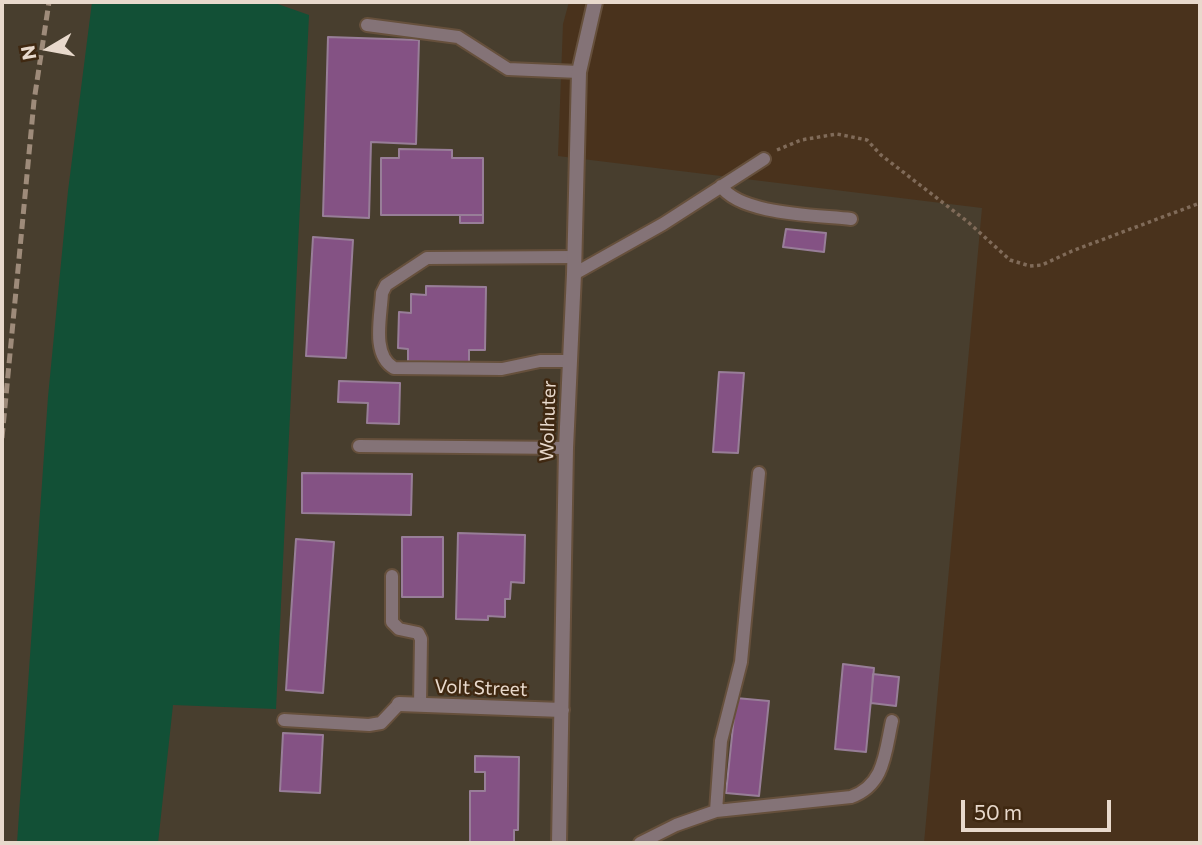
<!DOCTYPE html>
<html>
<head>
<meta charset="utf-8">
<style>
  body { margin:0 }
  #map { position:relative; width:1202px; height:845px; overflow:hidden; background:#49321c; font-family:Commissioner,sans-serif }
  canvas { display:block }
  .frame { position:absolute; inset:0; border:4px solid #e8d9cc; pointer-events:none }
  .north { position:absolute; left:14px; top:14px; width:70px; height:70px; -webkit-text-stroke:5px #3f2811; paint-order:stroke; rotate:260deg; font-size:19px; font-weight:700; line-height:28px; text-align:center; color:#e8d9cc }
  .north::after { content:''; display:block; margin:auto; width:24px; height:32px; background:#e8d9cc; clip-path:polygon(50% 0,100% 100%,50% 72%,0 100%) }
  .scale { position:absolute; left:961px; top:800px; width:150px; height:32px; box-sizing:border-box; border:4px solid #e8d9cc; border-top:0; padding-left:9px; font-size:21px; line-height:24px; white-space:nowrap; color:#e8d9cc; -webkit-text-stroke:5px #3f2811; paint-order:stroke }
</style>
</head>
<body>
<div id="map">
<canvas width="1202" height="845"></canvas>
<div class="frame"></div>
<div class="north">N</div>
<div class="scale">50 m</div>
</div>
<script>
const ctx = document.querySelector('canvas').getContext('2d');
ctx.lineJoin = 'round';
function fill(path, color) {
  ctx.fillStyle = color;
  ctx.fill(path, 'evenodd');
}
function trace(path, color, width, dash) {
  ctx.strokeStyle = color;
  ctx.lineWidth = width;
  ctx.lineCap = dash ? 'butt' : 'round';
  ctx.setLineDash(dash || []);
  ctx.stroke(path);
}
function write(font, color, halo, rows, align = 'center') {
  ctx.font = font + ' Commissioner,sans-serif';
  ctx.lineWidth = 5;
  ctx.setLineDash([]);
  ctx.textBaseline = 'middle';
  ctx.strokeStyle = halo;
  ctx.fillStyle = color;
  for (const [text, x, y, turn = 0] of rows) {
    ctx.save();
    ctx.translate(x, y);
    ctx.rotate((+turn || 0) * Math.PI / 180);
    ctx.textAlign = isNaN(turn) ? turn : align;
    if (halo) ctx.strokeText(text, 0, 0);
    ctx.fillText(text, 0, 0);
    ctx.restore();
  }
}
fill(new Path2D(`
  M2 2H569L563 24 558 156 982 208 924 843H2Z`), '#483e2e');
fill(new Path2D(`
  M92 2H272L309 15 276 709 173 705 158 843H17L48 397 68 191Z`), '#125036');
const building = new Path2D(`
  M328 37 419 40 416 144 371 142 369 218 323 216Z
  M399 149 452 150V158H483V215H381V158H399Z
  M460 215H483V223H460Z
  M786 229 826 233 824 252 783 247Z
  M313 237 353 240 346 358 306 356Z
  M426 286 486 287 485 350H469V362L408 361V349L398 348 399 312 411 313V294L426 295Z
  M719 372 744 373 738 453 713 452Z
  M339 381 400 383 399 424 367 423 368 403 338 402Z
  M302 473 412 474 411 515 302 513Z
  M458 533 525 535 524 583 511 582 510 599H505V617L488 616V620L456 619Z
  M402 537H443V597H402Z
  M296 539 334 542 323 693 286 690Z
  M843 664 874 668 866 752 835 749Z
  M873 674 899 677 896 706 871 703Z
  M736 698 769 701 759 796 726 793Z
  M283 733 323 735 320 793 280 791Z
  M475 756 519 757 518 830H514V843H470V791H485V772H475Z`);
fill(building, '#845284');
trace(building, '#987e98', 2);
const service = new Path2D(`
  M367 25 458 37 508 69 579 72
  M721 186C740 215 818 215 851 219
  M574 274 663 224 764 159
  M570 361H540L502 369 394 368C371 355 381 316 382 293L386 285 427 258 575 257
  M359 446 566 448
  M392 576V622L399 629 418 633 421 639 420 705
  M284 720 369 725 381 723 399 704
  M716 811 721 741 741 662 759 473
  M640 843 676 825 716 811 851 797C885 785 885 752 892 721`);
const minor = new Path2D(`
  M399 704 562 710
  M559 843 566 448 574 274 579 72 595 2`);
trace(service, '#66503c', 16);
trace(minor, '#66503c', 18);
trace(new Path2D(`
  M777 150 801 140 837 134 867 140 881 155 968 222 1010 260 1030 266 1042 265 1072 251 1200 203`), '#806b59', 3.5, [3.5, 3.5]);
trace(service, '#847377', 12);
trace(minor, '#847377', 14);
trace(new Path2D(`
  M2 438 34 101 49 2`), '#9e8b7a', 5, [10, 5]);
write('19px', '#e8d9cc', '#3f2811', [
  ["Wolhuter",548,421,-88],
  ["Volt Street",481,688,2]
]);
</script>
</body>
</html>
